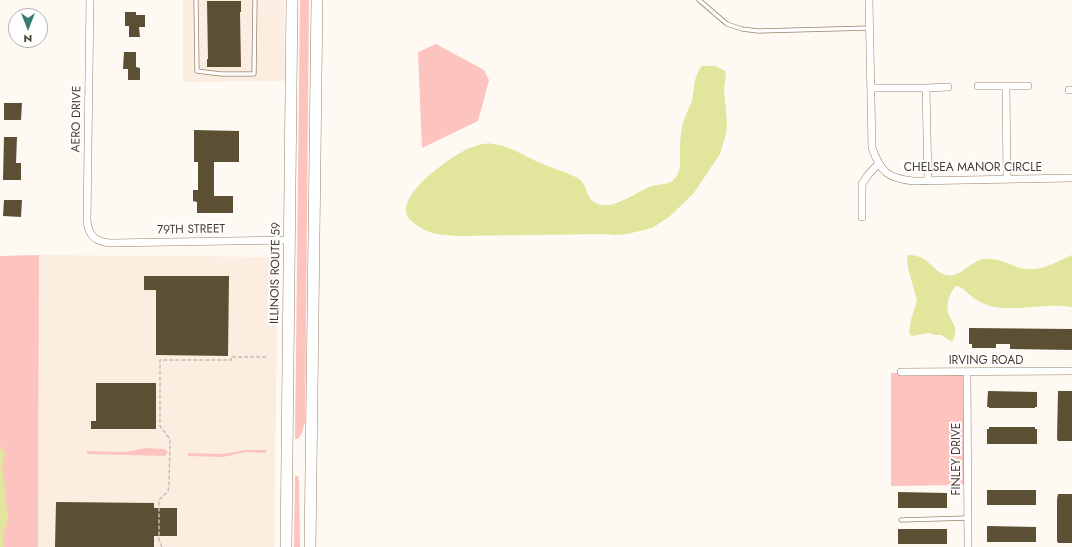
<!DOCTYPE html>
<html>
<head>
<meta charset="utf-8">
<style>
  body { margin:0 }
  #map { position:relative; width:1072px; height:547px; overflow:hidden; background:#fef9f3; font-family:Jost,sans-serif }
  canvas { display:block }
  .north { position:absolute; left:8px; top:8px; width:40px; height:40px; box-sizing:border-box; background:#fff; border:1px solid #b5b1ac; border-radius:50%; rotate:180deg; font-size:11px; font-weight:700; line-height:16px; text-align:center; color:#453b30 }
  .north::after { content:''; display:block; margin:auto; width:14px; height:18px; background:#397c6d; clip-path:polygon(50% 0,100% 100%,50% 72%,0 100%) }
</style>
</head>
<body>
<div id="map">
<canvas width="1072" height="547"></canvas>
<div class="north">N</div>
</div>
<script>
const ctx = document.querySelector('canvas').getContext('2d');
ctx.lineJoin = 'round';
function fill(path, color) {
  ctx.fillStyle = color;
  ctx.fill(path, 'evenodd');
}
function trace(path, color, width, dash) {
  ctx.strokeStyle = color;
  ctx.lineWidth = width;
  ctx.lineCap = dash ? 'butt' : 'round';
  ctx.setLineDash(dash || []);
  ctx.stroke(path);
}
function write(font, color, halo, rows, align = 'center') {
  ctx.font = font + ' Jost,sans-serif';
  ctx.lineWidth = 4;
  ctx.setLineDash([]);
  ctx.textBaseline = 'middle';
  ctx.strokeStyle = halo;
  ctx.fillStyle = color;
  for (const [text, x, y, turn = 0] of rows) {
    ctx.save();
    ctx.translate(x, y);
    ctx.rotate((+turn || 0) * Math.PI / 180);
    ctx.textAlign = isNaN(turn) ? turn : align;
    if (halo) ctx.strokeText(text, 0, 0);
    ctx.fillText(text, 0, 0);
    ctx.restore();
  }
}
fill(new Path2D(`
  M183 0H284L285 81 183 82Z
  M39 255 278 257 274 547H38Z`), '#fbeee1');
fill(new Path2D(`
  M300 0H309L305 422 302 433 298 439H295Z
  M436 44 484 70 489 80 478 121 422 148 418 52Z
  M39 255 38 547H0V256Z
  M891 373 966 374V485L891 486Z
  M147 448 165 449 168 452 165 456 87 454V451L124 452Z
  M248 450H266V453L246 452 223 457 188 456V453L222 454Z
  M295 476H298L299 481 300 547H294Z`), '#fdc3bf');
fill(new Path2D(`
  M702 66H715L725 71 726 74 724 88 727 123 726 134 720 154 693 194 669 217 652 228 627 234 615 235 606 234 457 236C441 235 428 234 415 224 412 221 408 219 407 215 402 202 417 187 425 179 441 165 472 140 493 144 510 146 525 156 540 163 553 169 568 172 579 179 590 187 584 202 602 205 616 208 638 191 652 186 659 184 666 185 672 181 684 173 679 155 680 144 681 136 681 127 684 120 686 113 690 107 692 100 695 88 693 76 702 66Z
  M907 255C930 254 932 273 947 275 961 278 971 260 985 259 996 258 1007 263 1017 267 1039 274 1053 263 1072 255V307C1046 303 1020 311 994 307 986 305 977 301 971 296 966 292 963 287 956 286 949 293 945 306 949 315 950 319 954 323 955 327 956 332 954 338 952 342L941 335H935L929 333 912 336 909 333 911 320 917 301 908 268Z
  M0 446 3 450 5 454 2 465 6 495V505L8 513 7 523 3 534 4 547H0Z`), '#e1e69c');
fill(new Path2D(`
  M207 1H241V12H240L241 67H207V59H208Z
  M125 12H136V15H145V27H139L140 37H129V26H125Z
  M124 52H136V67L140 68V80H128V69H123Z
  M4 103H22L21 120H4Z
  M194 130 239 131V162H214V196H233V213H197V202L193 201V190H198V162H194Z
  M4 137H17L16 163H21V180H3Z
  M4 200H22L21 217 3 216Z
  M144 276H229L228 356 156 355V290H144Z
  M969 328 1072 329V350L1010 349V344H996V348H972V344H969Z
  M96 383H156V429H91V421H96Z
  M988 391 1037 392V407H1035V408H989V407H987Z
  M1058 391H1072V441H1058L1057 439Z
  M989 427H1035V429H1037V444H987V429H989Z
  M987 490H1036V505H987Z
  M898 492 947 493V508H898Z
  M1058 494H1072V543H1058L1057 541V499Z
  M56 502 154 503V508H177V536H154V547H55Z
  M987 526 1036 527V542H987Z
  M898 529H947V544H898Z`), '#5b5034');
const service = new Path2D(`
  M196 0 197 71 221 74H254L255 0
  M699 0 727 24 742 29 758 31 870 28
  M901 520 968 518`);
const minor = new Path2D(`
  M90 0 87 220C88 236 96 242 111 243L290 240
  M869 0 872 148C881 172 887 178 913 181L1072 178
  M978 86H1006
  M871 88H926
  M1069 90H1072
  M1007 179 1006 86H1028
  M928 181 926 88 948 87
  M862 217V184L868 175 878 164
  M901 372 1072 371
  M967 372 968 547`);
const primary = new Path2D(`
  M286 547 292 0
  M310 547 317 0`);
trace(service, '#9a826a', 5);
trace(minor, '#9a826a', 8);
trace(primary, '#9a826a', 12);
trace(new Path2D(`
  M162 547 159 540V500L168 491 169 485 170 439 160 426V360H231V357H268`), '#c4beb6', 1.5, [4, 2]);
trace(service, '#fff', 3.5);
trace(minor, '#fff', 7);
trace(primary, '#fff', 11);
write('12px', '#453b30', '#fff', [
  ["AERO DRIVE",77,119,-89],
  ["CHELSEA MANOR CIRCLE",973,168],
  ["79TH STREET",191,230,-1],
  ["ILLINOIS ROUTE 59",276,273,-89],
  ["IRVING ROAD",986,361],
  ["FINLEY DRIVE",957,459,-90]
]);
</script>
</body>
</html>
